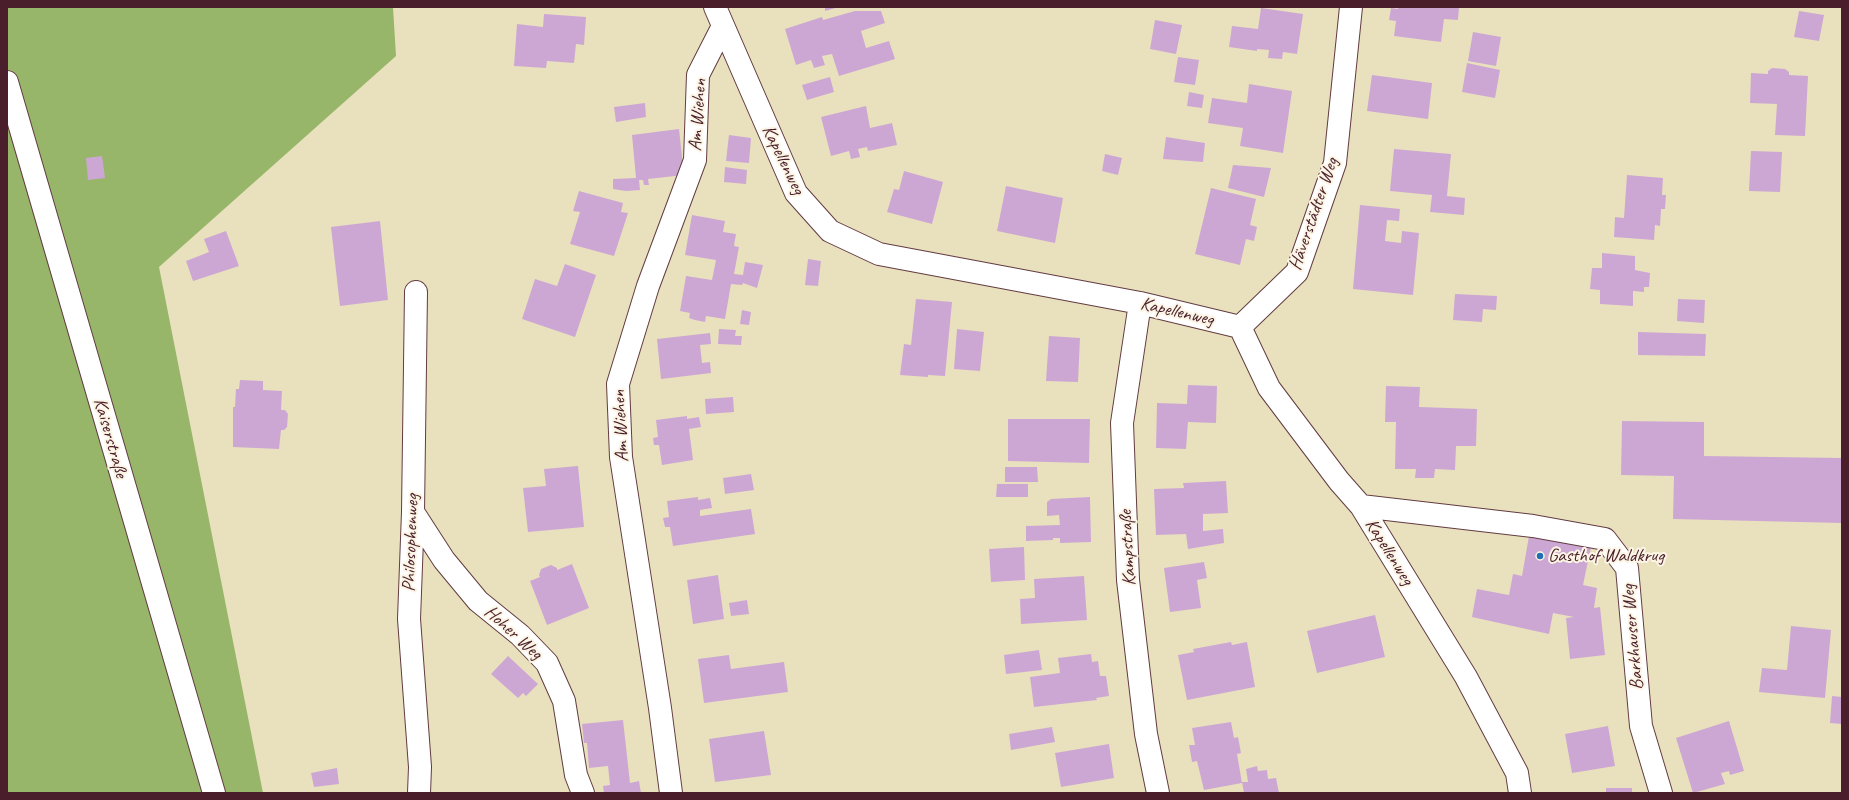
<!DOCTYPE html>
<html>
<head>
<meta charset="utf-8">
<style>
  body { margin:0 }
  #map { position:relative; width:1849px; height:800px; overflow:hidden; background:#e9e1bd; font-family:Caveat,sans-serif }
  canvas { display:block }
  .frame { position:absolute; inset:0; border:8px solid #4a1f2b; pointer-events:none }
</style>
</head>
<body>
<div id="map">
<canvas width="1849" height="800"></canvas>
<div class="frame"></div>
</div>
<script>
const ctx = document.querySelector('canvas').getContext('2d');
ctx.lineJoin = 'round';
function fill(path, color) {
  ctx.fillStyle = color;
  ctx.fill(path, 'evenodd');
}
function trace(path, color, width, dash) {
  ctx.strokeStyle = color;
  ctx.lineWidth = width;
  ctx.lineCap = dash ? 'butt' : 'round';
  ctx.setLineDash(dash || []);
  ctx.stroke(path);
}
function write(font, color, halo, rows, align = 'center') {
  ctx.font = font + ' Caveat,sans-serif';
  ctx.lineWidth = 4;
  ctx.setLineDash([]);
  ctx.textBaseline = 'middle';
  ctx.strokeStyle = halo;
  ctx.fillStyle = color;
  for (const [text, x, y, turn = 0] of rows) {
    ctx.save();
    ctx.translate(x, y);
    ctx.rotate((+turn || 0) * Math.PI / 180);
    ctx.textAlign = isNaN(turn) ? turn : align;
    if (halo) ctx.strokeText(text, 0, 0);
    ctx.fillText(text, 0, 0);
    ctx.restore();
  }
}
fill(new Path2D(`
  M7 7H393L396 56 159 267 263 793H7Z`), '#98b669');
fill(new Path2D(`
  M825 7H839L825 11Z
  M1398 7H1459L1458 20 1444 19 1441 42 1394 36 1396 21 1389 20 1391 8 1398 9Z
  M1261 8 1303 14 1297 54 1283 52 1282 59 1268 58 1269 50 1257 49V51L1229 47 1232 26 1258 29Z
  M855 11H881L885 23 861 31 866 48 889 41 895 59 839 76 832 54 822 56 825 65 814 68 811 60 796 65 785 29 822 17 823 20Z
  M1799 11 1824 15 1819 41 1794 37Z
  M544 14 586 17 584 45 576 44 574 63 547 61 546 68 514 66 517 24 543 27Z
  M1155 20 1182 25 1176 54 1150 49Z
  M1473 32 1501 37 1496 66 1468 61Z
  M1178 57 1199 60 1195 85 1174 82Z
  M1467 63 1500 70 1495 98 1462 92Z
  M1772 68 1785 69 1789 72V75L1808 76 1805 136 1775 135 1777 104 1750 103 1751 73 1768 74V71Z
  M1372 75 1432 83 1428 119 1367 111Z
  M830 77 834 92 807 100 802 85Z
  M1249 84 1292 91 1283 153 1240 146 1243 128 1208 123 1212 98 1247 103Z
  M1189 92 1204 95 1202 108 1187 106Z
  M645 103 646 117 616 122 614 107Z
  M866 106 870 128 892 123 897 145 868 151 867 147 858 149 860 157 851 159 849 151 831 156 821 117Z
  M679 129 684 175 648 179 649 185H644L643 180H639L640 190 626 191 613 189V179L636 178 632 135Z
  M729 135 751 138 749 163 726 161Z
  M1166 137 1205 143 1203 162 1163 159Z
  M1394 149 1451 154 1447 196 1465 198 1464 215 1430 212 1432 195 1390 191Z
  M1751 151 1782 152 1780 192 1749 191Z
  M1105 154 1122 158 1118 175 1102 171Z
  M102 156 105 178 88 180 86 158Z
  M1233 165 1271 168 1264 197 1228 188Z
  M725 167 747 170 746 184 724 182Z
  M904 171 943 182 932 224 887 212 894 189 899 190Z
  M1627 175 1663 178 1662 195H1666L1665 209H1661L1660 226 1655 225 1654 240 1614 237 1615 217 1624 218Z
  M1006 186 1063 198 1055 243 997 231Z
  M1211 188 1256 199 1250 225 1257 227 1254 241 1246 239 1240 265 1195 254Z
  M579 191 623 203 621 212 628 213 614 256 570 244 580 212 573 211Z
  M1360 205 1400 209 1399 221 1387 220 1385 241 1401 243 1402 231 1419 233 1413 295 1353 289Z
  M692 215 725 221 723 232 736 234 734 246 739 247 734 274 743 275 745 262 763 265 757 288 743 283 742 285 731 284 725 319 706 316 705 322 695 320 689 318 690 313 680 311 686 276 712 280 716 260 685 255Z
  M380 221 388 300 340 306 331 227Z
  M226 231 239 266 193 281 186 261 209 252 204 239Z
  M1602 253 1635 256V270L1650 273 1649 287H1644V292L1633 291V306L1600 304V290L1590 289 1592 268H1602Z
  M808 259 821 261 818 286 805 285Z
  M565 264 596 275 575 337 522 319 535 279 557 286Z
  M1455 294 1497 296 1496 310 1483 309 1482 322 1453 320Z
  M916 299 952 302 945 376 928 375V377L900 375 904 344 911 345Z
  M1678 299 1705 300 1704 323 1677 321Z
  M742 310 751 312 749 325 740 324Z
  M719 329 736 330 735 336H742L741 345 718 344Z
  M957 329 984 332 980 371 954 369Z
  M1638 332 1706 334 1705 356 1638 355Z
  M710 333 711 344 700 345 702 363 710 362 711 373 661 379 657 339Z
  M1049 336 1080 338 1078 382 1046 381Z
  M240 380 263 381V390L282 391 281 410H285L288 414 287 427 284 430H281L279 449 233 447V407H235L236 389H239Z
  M1188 385 1217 386 1216 423 1188 422 1186 449 1156 448 1157 403 1187 404Z
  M1386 386 1420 387 1419 407 1477 409 1476 446H1456L1455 470 1435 469 1434 478H1415L1416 469H1395L1396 422H1385Z
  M733 397 734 412 706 414 705 399Z
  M687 416V419L699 417 701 427 689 429 693 460 662 465 659 445H654L653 438 658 437 656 420Z
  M1008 419H1090L1089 463 1008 461Z
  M1622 421 1704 422V456L1842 458V523L1673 519 1674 476 1621 475Z
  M578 466 584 527 528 532 523 488 546 486 544 469Z
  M1005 467H1037L1038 482H1005Z
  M751 474 754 490 725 494 723 478Z
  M1226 481 1228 513 1203 514V531L1223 529 1224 543 1188 549 1186 534 1156 535 1154 489 1184 488 1183 483Z
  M997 484H1028V497H996Z
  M698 497V500L710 498 712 508 700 510V516L751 509 755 534 673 546 670 527H665L663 518 669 517 667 501Z
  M1090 497 1091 542 1060 543V538H1053V540L1026 541V526L1060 525 1059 515 1047 516V502L1051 499Z
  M1529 536 1591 547 1583 585 1597 588 1594 608 1600 607 1605 655 1570 659 1566 618 1574 617 1553 613 1549 634 1472 617 1477 589 1509 595 1513 574 1522 576Z
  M1024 547 1025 580 991 582 989 549Z
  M1204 562 1207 578 1197 580 1201 608 1170 612 1164 568Z
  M572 564 589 608 547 625 530 581 540 577 539 575 541 569 551 565 557 568V570Z
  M718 575 724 619 693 624 687 580Z
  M1084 576 1087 620 1021 624 1020 599 1035 598 1034 579Z
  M747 600 749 614 731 616 729 603Z
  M1375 615 1385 657 1317 673 1307 631Z
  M1791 626 1831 630 1825 698 1759 692 1762 668 1787 670Z
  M1231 642 1232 645 1247 642 1255 687 1187 700 1178 655 1194 652 1193 649Z
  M1039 650 1042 670 1006 674 1004 655Z
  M1091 654 1092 662 1098 661 1100 676H1106L1109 696 1096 698 1097 700 1034 707 1030 677 1060 673 1058 658Z
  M729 655 731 669 784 662 788 692 704 703 698 659Z
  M508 656 538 684 526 696 523 693 518 698 491 674Z
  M1832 696 1842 697V724L1830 723Z
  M623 720 630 783 639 781 641 793H604L603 786 610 785 608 766 589 768 587 743H584L582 724Z
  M1729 721 1744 771 1730 775 1729 771 1721 773 1725 784 1693 793 1676 738Z
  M1231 722 1234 738 1238 737 1241 753 1237 754 1242 783 1204 790 1197 761 1192 762 1189 745H1195L1192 728Z
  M1608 726 1615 766 1572 773 1565 734Z
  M1052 727 1055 742 1011 750 1009 734Z
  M764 731 771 775 715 782 709 739Z
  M1109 744 1114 778 1061 787 1055 753Z
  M1257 766 1258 771 1267 770 1268 779 1276 778 1279 793H1244L1242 782H1248L1246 769Z
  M337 768 339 784 314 787 311 773Z
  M1606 788H1632V793H1606Z`), '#cda7d4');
const minor = new Path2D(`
  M715 7 796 193 830 231 879 254 1140 303 1240 327
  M7 82 214 793
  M416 292 413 512 409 619 420 767 419 793
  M1140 303 1122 423 1128 580 1146 734 1158 793
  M1240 327 1269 388 1339 481 1361 506 1466 677 1517 773 1520 793
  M1240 327 1297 272 1335 163 1351 7
  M1361 506 1533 526 1605 539 1627 568 1641 726 1661 793
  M413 512 444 560 478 601 520 635 547 663 564 701 576 775 583 793
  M671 793 660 708 621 457 618 384 648 286 695 160 698 75 723 26`);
trace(minor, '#623c41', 24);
trace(minor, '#fff', 22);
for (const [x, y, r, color] of [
  [1540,556,4,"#1f6fb2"]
]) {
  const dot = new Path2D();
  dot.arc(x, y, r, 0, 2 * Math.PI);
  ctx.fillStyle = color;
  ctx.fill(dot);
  trace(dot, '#fcf5e5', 1.5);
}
write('19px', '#4a1f2b', '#fcf5e5', [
  ["Am Wiehen",698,115,-86],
  ["Kapellenweg",783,160,64],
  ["Häverstädter Weg",1314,214,-71],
  ["Kapellenweg",1177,312,13],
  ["Am Wiehen",621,426,-93],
  ["Kaiserstraße",110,438,74],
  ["Philosophenweg",411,543,-88],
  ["Kampstraße",1128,548,-93],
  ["Kapellenweg",1389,552,58],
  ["Hoher Weg",513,633,42],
  ["Barkhauser Weg",1633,637,-95]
]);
write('19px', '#4a1f2b', '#fcf5e5', [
  ["Gasthof Waldkrug",1548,556]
], 'left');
</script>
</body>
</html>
